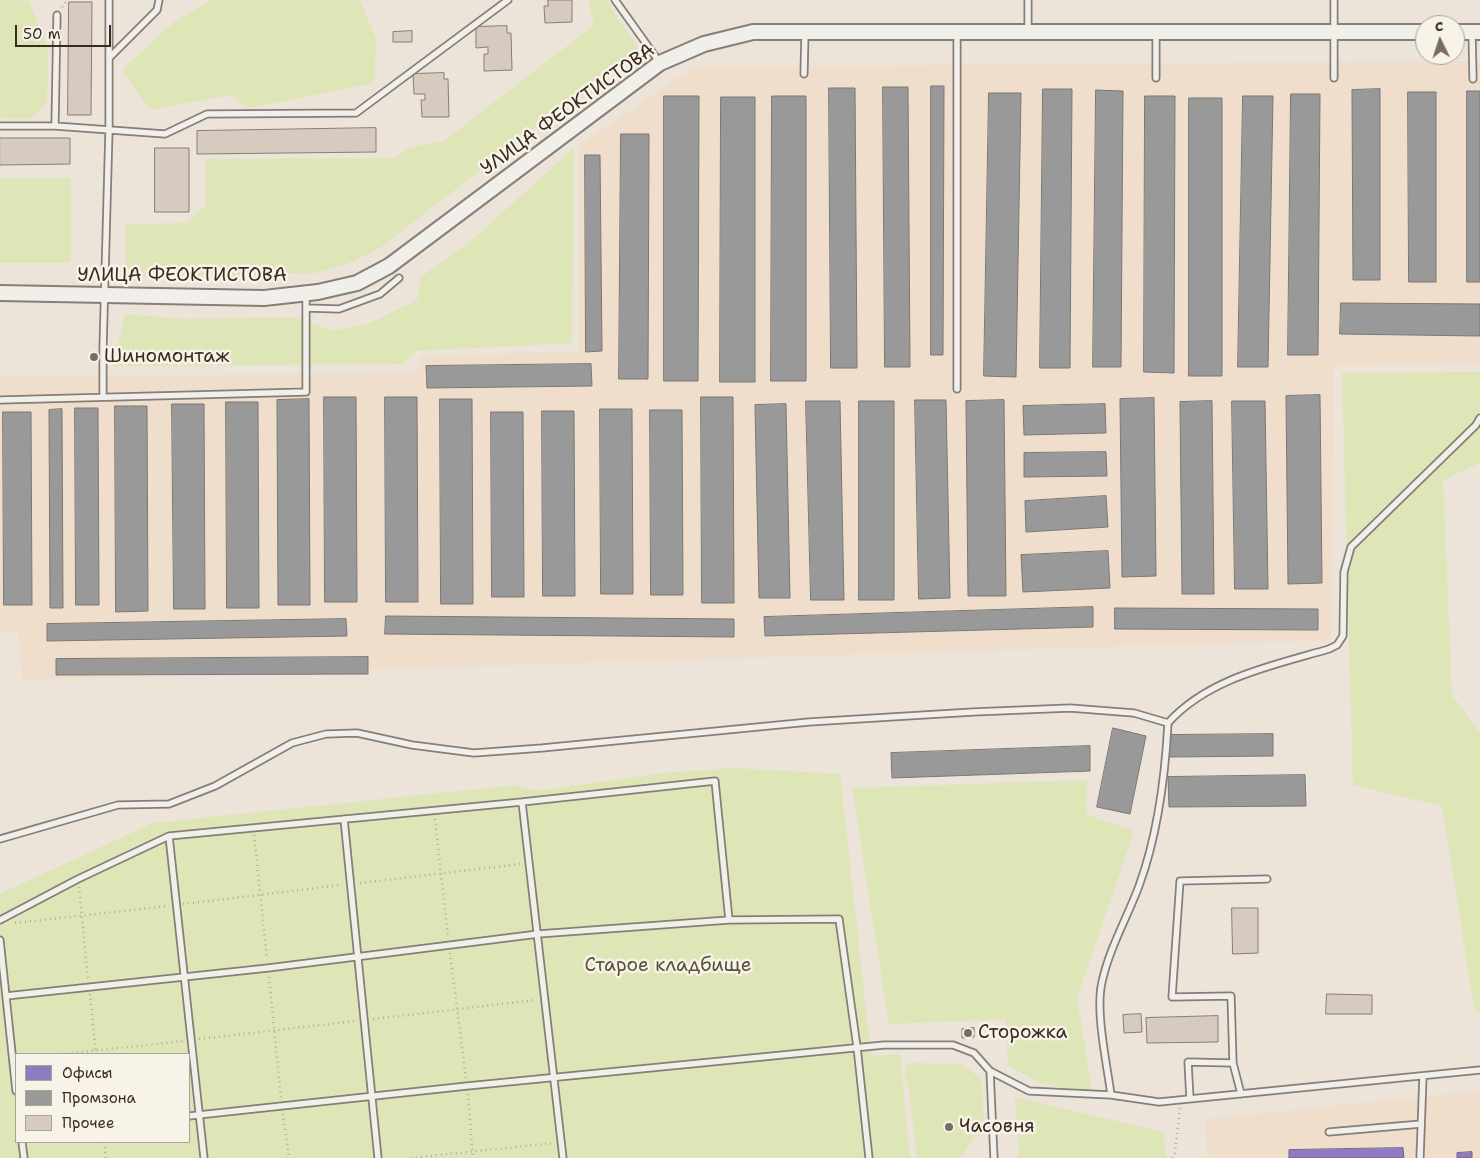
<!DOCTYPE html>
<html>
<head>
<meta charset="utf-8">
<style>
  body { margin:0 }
  #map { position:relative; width:1480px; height:1158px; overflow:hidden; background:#ece3d9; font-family:"Shantell Sans",sans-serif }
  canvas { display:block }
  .legend { position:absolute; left:15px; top:1053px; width:175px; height:90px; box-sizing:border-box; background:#f7f3e8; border:1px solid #aca397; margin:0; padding:6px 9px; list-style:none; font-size:15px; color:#3b2a1e }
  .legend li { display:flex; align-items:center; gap:10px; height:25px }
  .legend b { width:25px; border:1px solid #aca397 }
  .north { position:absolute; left:1415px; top:15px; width:50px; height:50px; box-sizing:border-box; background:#f7f3e8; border:1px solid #aca397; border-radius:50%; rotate:356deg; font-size:14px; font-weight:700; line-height:20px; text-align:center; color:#3b2a1e }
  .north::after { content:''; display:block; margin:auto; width:18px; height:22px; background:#796b5f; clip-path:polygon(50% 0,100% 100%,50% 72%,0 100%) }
  .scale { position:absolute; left:15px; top:25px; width:96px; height:22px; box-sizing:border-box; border:2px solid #3b2a1e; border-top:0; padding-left:6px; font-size:15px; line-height:18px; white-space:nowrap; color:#3b2a1e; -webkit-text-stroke:4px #f7f3e8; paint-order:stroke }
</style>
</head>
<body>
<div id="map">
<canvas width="1480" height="1158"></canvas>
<ul class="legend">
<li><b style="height:14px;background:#8e7cc3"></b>Офисы</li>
<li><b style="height:14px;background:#999"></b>Промзона</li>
<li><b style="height:14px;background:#d7cabf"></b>Прочее</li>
</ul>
<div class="north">С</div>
<div class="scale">50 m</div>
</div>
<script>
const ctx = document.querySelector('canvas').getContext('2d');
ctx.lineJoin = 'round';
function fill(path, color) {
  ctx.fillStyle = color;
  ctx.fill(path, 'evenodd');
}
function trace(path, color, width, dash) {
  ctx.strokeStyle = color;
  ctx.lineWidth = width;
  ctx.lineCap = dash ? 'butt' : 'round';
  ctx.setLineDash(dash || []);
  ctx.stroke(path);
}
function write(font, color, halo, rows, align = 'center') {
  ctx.font = font + ' "Shantell Sans",sans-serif';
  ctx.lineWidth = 5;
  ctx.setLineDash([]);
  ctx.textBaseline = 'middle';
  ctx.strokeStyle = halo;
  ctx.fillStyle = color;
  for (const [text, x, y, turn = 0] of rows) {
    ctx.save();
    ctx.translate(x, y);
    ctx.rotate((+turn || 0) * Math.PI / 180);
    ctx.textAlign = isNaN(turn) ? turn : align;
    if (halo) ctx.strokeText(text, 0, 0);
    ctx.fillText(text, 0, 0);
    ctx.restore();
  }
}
fill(new Path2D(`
  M1480 61V363L1334 366 1331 640 23 680 18 631 0 632V377L417 373 421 356 578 351 579 146 693 67Z
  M1480 1091V1158H1207L1205 1119Z`), '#efdecc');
fill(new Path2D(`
  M0 0 29 1 48 48 47 102 30 119 0 118Z
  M212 0H360L376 40 374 83 250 108 230 95 150 110 122 70 174 22Z
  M588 0H606L642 54 591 84 380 248 354 261 316 273 138 277 126 268 125 224 187 223 205 206 206 159 394 158 411 147 444 141 594 25Z
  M574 148 572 343 416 351 403 364 113 366 125 314 183 319 293 317 334 331 370 323 417 300 421 277 471 241Z
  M0 178H71V263H0Z
  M1480 372V463L1443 480 1452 695 1480 733V1012H1475L1442 806 1353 785 1342 373Z
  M733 768 840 774 870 1046 872 1056 900 1054 910 1158H0V894L153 823 516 785 537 791 664 773ZM16 1054H189V1142H16Z
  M1087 780 1086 814 1134 831 1077 998 1093 1096 1038 1082 1008 1065 1006 1019 889 1024 852 788Z
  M907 1063 962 1064 981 1079 985 1134 975 1137 960 1158H917L910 1095 905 1073Z
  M1015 1097 1163 1132 1166 1158H1019Z`), '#dee5b7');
const offices = new Path2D(`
  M1403 1148 1404 1158H1289V1150Z
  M1472 1152V1158H1457V1153Z`);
fill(offices, '#8e7cc3');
trace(offices, '#756392', 1);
const industry = new Path2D(`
  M931 86H944L943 355H931Z
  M883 87H908L910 367H885Z
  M829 88H855L857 368H831Z
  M1043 89H1072L1070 368H1040Z
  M1380 89V280H1353L1352 90Z
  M1096 90 1123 91 1121 367H1093Z
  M1467 91H1480V282H1467Z
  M1408 92H1436V282H1409Z
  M989 93H1021L1016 377 984 376Z
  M1291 94H1320L1318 355H1288Z
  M664 96H699L698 381H664Z
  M772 96H806V381H771Z
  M1145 96H1175L1174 373 1144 372Z
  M1243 96H1273L1268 367H1238Z
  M721 97H755V382H720Z
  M1189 98H1222V376H1189Z
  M621 134H649L648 379H619Z
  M585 155H600L602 351 586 352Z
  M1341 303 1480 304V336L1340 334Z
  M591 364 592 386 427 388 426 366Z
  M1320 395 1322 583 1288 584 1286 396Z
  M324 397H356L357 602H325Z
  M385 397H417L418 602H386Z
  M701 397H733L734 603H702Z
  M1154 398 1156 576 1122 577 1120 399Z
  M309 399 310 605H278L277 400Z
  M440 399H472L473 604H441Z
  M915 400H946L950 598 919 599Z
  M1004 400 1006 596H968L966 401Z
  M806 401H840L844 600H811Z
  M859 401H894V600H859Z
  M1212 401 1214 594H1182L1180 402Z
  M1232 401H1265L1268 589H1235Z
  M226 402H258L259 608H227Z
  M172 404H204L205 609H174Z
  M786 404 790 598H759L755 405Z
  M1105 404 1106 433 1024 435 1023 406Z
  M115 406H147L148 611 116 612Z
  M75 408H98L99 605H76Z
  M62 409 63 608H50L49 410Z
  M600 409H632L633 594H601Z
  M650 410H682L683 595H651Z
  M542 411H574L575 596H543Z
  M3 412H31L32 605H4Z
  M491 412H523L524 597H492Z
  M1106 452 1107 476 1024 477V453Z
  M1106 496 1108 527 1026 532 1025 501Z
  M1108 551 1110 588 1023 592 1021 555Z
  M1093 607V627L765 636 764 617Z
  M1115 608 1318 609V630L1115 629Z
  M386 616 734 619V637L385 634Z
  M346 619 347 636 47 641V624Z
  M368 657V674L56 675V659Z
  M1113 728 1146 736 1130 814 1097 807Z
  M1273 734V756L1169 757V735Z
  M1090 746V771L892 778 891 753Z
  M1305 775 1306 806 1169 807 1168 777Z`);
fill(industry, '#999');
trace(industry, '#7d7874', 1);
const building = new Path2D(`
  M548 0H572V22L545 23 544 6H548Z
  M69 2H92L91 115H68Z
  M507 26V33H511L512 70 484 71V54H488V47L476 48V27Z
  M412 31V42H393V32Z
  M444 73V79H448L449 117H422L421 100H425V94H414L413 74Z
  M376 128V152L197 154V131Z
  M0 138H70V164L0 165Z
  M155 148H189V212H155Z
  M1232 908H1258V953L1233 954Z
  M1327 994 1372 995V1014H1326Z
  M1141 1014 1142 1032 1124 1033 1123 1015Z
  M1218 1016V1042L1147 1043 1146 1018Z
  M974 1028V1037L962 1038V1029Z`);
fill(building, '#d7cabf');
trace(building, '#867e77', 1);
const service = new Path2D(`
  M615 0 660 63
  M1028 31V0
  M1472 32 1473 79
  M957 33V389
  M110 57 157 10 159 0
  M804 74 805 32
  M1156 78V32
  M1334 78V0
  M0 126H55L165 134 207 114 356 113 508 0
  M55 126 57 15
  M306 308 339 309 380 294 399 278
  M103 397V349L109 129V0
  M0 400 306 392V293
  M522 802 715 781 729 920
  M344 819 378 1158
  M169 836 204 1158
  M0 839 118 805 169 804 215 786 292 743 326 734 357 733 412 745 474 753 542 748 809 722 973 712 1070 708 1134 713 1168 723
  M0 920 78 879 169 836 522 802 563 1158
  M0 940 16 1091
  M6 996 268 968 538 934 729 920 839 919 857 1047 869 1158
  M1233 1063 1231 996 1172 997 1180 881 1267 879
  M990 1071 994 1158
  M1111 1095C1107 1064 1095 1011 1102 982 1109 949 1127 918 1139 886 1158 834 1165 779 1168 723 1208 678 1274 665 1329 649L1337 645 1343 636 1344 572 1351 547 1476 425 1480 418
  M1190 1099 1188 1062 1233 1063 1241 1094
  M189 1116 467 1086 884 1045H953L974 1053 990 1071 1029 1091 1111 1095 1159 1102 1480 1070
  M1329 1132 1421 1124
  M22 1142 24 1158
  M1420 1158 1423 1076`);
const tertiary = new Path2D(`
  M1455 32H1480
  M0 293 264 298 318 292 357 283 389 266 660 63 704 44 753 32H1425`);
trace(service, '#867e77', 9);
trace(tertiary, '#867e77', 18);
trace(new Path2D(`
  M62 7 67 0
  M435 819 448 938
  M254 835 267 959
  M360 883 521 864
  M79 887 88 979
  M183 904 342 885
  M15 923 168 906
  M450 953 466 1079
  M269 977 281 1098
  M90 994 96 1054
  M373 1019 536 1000
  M199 1039 355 1021
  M62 1054 184 1041
  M468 1094 473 1158
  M283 1114 289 1158
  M104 1142 106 1158
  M411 1158 554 1143
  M1172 1158 1175 1153 1180 1108`), '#b0aca7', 2.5, [1, 4]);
trace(service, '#f1efea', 5.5);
trace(tertiary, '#f1efea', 14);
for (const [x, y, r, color] of [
  [94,357,5,"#796b5f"],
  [968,1033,5,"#796b5f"],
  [949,1127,5,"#796b5f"]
]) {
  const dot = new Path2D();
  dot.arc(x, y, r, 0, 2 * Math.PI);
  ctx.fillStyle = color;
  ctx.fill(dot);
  trace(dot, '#f7f3e8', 2);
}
write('19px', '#3b2a1e', '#f7f3e8', [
  ["УЛИЦА ФЕОКТИСТОВА",568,110,-36],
  ["УЛИЦА ФЕОКТИСТОВА",182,276]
]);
write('19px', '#3b2a1e', '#f7f3e8', [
  ["Шиномонтаж",104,357],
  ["Сторожка",978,1033],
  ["Часовня",959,1127]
], 'left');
write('19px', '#595037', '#f7f3e8', [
  ["Старое кладбище",668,966]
]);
</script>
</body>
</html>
